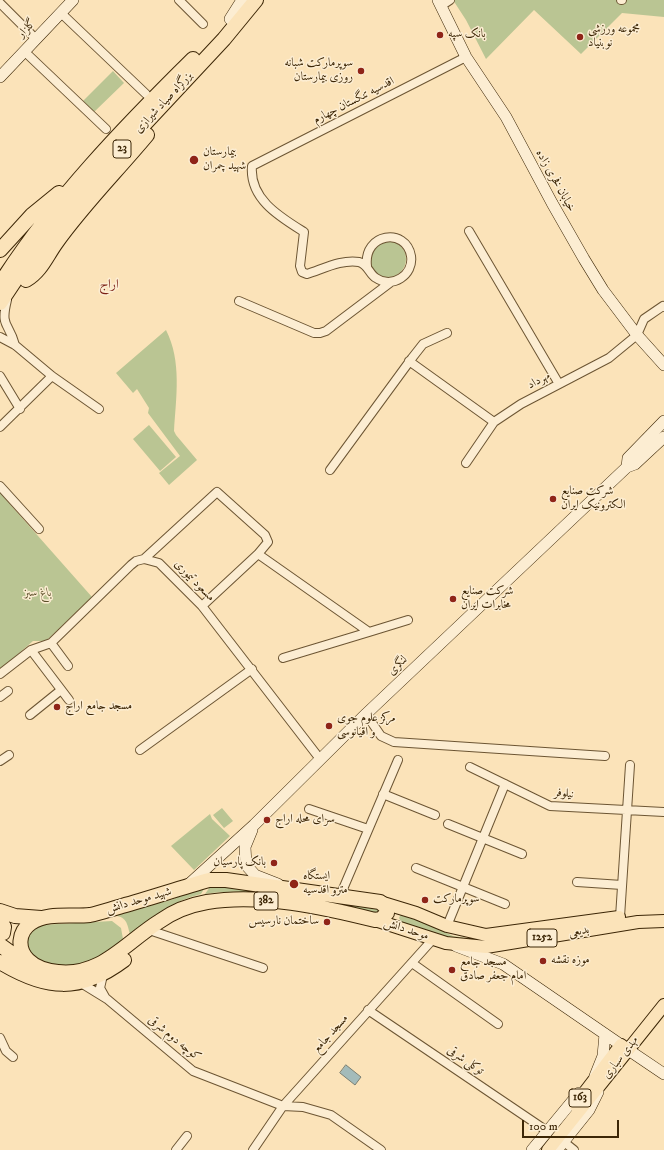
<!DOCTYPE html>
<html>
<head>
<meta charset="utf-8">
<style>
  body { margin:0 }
  #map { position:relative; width:664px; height:1150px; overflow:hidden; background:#fbe3b9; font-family:"IM FELL DW Pica",serif }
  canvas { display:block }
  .scale { position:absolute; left:522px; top:1120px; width:97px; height:18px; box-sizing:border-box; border:2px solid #3c2606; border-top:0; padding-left:5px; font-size:12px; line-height:14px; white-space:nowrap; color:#3c2606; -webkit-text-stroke:3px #fcedd2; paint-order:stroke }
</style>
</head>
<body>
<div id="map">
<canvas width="664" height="1150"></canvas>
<div class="scale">100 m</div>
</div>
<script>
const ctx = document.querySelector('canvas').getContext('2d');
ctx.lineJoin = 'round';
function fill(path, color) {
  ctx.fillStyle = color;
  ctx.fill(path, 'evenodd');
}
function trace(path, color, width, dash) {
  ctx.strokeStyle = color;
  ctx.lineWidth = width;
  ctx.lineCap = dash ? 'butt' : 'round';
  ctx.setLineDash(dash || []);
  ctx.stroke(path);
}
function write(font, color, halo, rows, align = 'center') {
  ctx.font = font + ' "IM FELL DW Pica",Amiri,serif';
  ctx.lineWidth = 3;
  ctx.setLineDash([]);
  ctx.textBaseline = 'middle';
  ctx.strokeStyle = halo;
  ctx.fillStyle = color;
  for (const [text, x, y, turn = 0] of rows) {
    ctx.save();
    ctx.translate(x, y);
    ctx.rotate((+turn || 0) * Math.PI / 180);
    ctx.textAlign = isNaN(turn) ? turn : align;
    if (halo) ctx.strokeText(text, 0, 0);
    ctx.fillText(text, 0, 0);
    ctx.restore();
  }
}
fill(new Path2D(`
  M453 0H664V17L622 13 581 54 534 10 486 59 466 20Z
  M113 71 124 83 94 112 83 101Z
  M370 259a18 18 0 1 1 36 0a18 18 0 1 1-36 0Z
  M166 330C182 361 176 398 174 431L176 435 197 460 169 485 159 473 180 456 148 413 149 408 137 389 133 393 116 373Z
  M149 425 176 457 160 471 133 439Z
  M0 493 92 597 46 641H33L0 670Z
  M222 808 233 821 224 828 213 815Z
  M210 814 212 819 230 836 194 870 171 846Z
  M207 884 201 894C173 901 152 917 130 935 127 920 125 916 110 915L171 900Z
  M212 884 378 907 381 915C330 905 255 885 205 894Z
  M404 913 453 936 486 941 513 942H454L402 923 399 918 401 914Z
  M112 921 121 928 123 939C108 957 81 968 58 966 48 965 40 960 31 956L25 941 28 932 40 925Z`), '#bac593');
const water = new Path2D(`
  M346 1065 361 1077 355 1085 340 1073Z`);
fill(water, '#a3bbba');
trace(water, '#7a7f72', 1);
const street = new Path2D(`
  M179 0 203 24
  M621 0H622
  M0 3 36 39
  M441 6 450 0
  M61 13 146 94
  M24 51 106 129
  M469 231 559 384
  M367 266C363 233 406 227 411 256 414 275 392 289 376 278 369 274 368 264 359 262 342 259 323 269 307 274L302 272 300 266 304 232C280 217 249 199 252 166L466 57
  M7 300C0 328 9 322 15 345
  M239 301 314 333H320L326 331 391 282
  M0 337 15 345 52 376 99 409
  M409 361 494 422
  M0 376 20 409
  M0 427 52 376
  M466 463 494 422 521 404 609 358 637 335 644 319 663 306 664 307
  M330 470 412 358 423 344 447 333
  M0 486 39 529
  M144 559 217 492 265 535 268 542 258 554
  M202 606 258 554 369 632 283 658
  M369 632 408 620
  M51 643 68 666
  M31 650 69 700
  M0 674 31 650 51 643 131 565 136 561 144 559 159 563 202 606 320 759
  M0 697 8 691
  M366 714 381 736 394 742 605 756
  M30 715 61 690
  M140 750 252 669
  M0 761 9 755
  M470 767 550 806 664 812
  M383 794 435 815
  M309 809 368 829
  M448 824 522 854
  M416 868 505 904
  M577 882 622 885
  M340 896 398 760
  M620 917 630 765
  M447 926 505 784
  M152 931 263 968
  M412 963 498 1024
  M103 975 100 988 105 997
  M81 983 107 999 193 1071 283 1106 303 1107 331 1115 381 1150
  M368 1010 547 1131
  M0 1038 6 1051 13 1057
  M564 1142 574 1150
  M176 1150 187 1136
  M253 1150 283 1106 434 938`);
const secondary = new Path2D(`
  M438 0 466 57 506 117 552 203 584 259 603 290 637 335 664 365
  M230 19 242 0
  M0 77 73 0
  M627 467 628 458 664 421
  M252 830 245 847 246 865 255 875 278 884
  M188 885 254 825 366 714 627 467 635 464 664 437
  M456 946 503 964 621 1045
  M627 1049 664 1074
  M595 1076 603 1056 605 1034
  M532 1150 579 1093
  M557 1150 589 1110 598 1092`);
const primary = new Path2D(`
  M380 902 416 913 447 926 486 935 619 917
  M375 920 446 943 486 947 638 922 664 921
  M575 1105 621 1045 626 1049
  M548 1150 664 1005`);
const highway = new Path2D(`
  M0 250 32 215 59 193
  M26 280C41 271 46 257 56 243 83 205 117 171 147 135
  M0 284C53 201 123 128 193 59
  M0 303 24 267 98 174 224 39 256 0
  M209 880H226L380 902 386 907 387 913 381 919 375 920C323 907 260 893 207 902 190 905 174 911 160 921 126 942 101 977 58 972 47 971 36 968 28 960 17 949 18 932 31 923 47 912 71 917 90 915 100 913 111 909 122 906 151 898 180 888 209 880Z
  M0 911 15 916 41 918
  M0 921 4 927 3 933 0 934
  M0 945 18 958 29 963
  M0 962C46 990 80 993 124 960`);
trace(street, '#6c5533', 10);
trace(secondary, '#3c2606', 12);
trace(primary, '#3c2606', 14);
trace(highway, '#3c2606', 16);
trace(street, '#fcedd2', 8);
trace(secondary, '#fcedd2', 11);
trace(primary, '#fbe3b9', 12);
trace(highway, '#fbe3b9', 14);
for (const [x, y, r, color] of [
  [440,35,4,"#8f2418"],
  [580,37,4,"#8f2418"],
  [361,71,4,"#8f2418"],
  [194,160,5,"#8f2418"],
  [553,499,4,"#8f2418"],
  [453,599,4,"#8f2418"],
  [57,707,4,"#8f2418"],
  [329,726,4,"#8f2418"],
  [267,820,4,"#8f2418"],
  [274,863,4,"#8f2418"],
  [294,884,5,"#8f2418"],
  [425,900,4,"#8f2418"],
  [327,922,4,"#8f2418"],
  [543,961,4,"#8f2418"],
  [452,970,4,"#8f2418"]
]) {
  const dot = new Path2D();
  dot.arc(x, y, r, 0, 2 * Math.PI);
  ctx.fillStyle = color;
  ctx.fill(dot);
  trace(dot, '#fcedd2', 1.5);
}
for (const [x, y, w] of [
  [122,149,18],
  [266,901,24],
  [542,938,30],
  [580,1098,22]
]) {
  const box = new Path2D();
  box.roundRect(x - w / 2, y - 9, w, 18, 3);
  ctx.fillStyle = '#fcedd2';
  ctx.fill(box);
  trace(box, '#3c2606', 1);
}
write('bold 11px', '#3c2606', null, [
  ["23",122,149],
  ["382",266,901],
  ["1252",542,938],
  ["163",580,1098]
]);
write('12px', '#3c2606', '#fcedd2', [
  ["گلزار",27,29,-46],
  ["اقدسیه تنگستان چهارم",354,101,-27],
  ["بزرگراه صیاد شیرازی",164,103,-47],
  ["خیابان فخری زاده",555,181,61],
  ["مهرداد",539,381,-28],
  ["مسعود تیموری",194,581,46],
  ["لنگری",398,666,-44],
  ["نیلوفر",564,794,6],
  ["شهید موحد دانش",139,901,-16],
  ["موحد دانش",406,930,18],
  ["بدیعی",579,932,-10],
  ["مسجد جامع",331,1034,-48],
  ["کوچه دوم شرقی",174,1039,39],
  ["مهدی سباری",621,1058,-52],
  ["توکلی شرقی",465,1061,34]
]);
write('12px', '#3c2606', '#fcedd2', [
  ["مجموعه ورزشی",588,30],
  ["نوبنیاد",588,44],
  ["بانک سپه",448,35],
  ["سوپرمارکت شبانه",353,64,"right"],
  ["روزی بیمارستان",353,78,"right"],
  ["بیمارستان",203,153],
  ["شهید چمران",203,167],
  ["شرکت صنایع",561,492],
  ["الکترونیک ایران",561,506],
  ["شرکت صنایع",461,592],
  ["مخابرات ایران",461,606],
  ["مسجد جامع اراج",65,707],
  ["مرکز علوم جوی",337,719],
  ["و اقیانوسی",337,733],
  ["سرای محله اراج",275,820],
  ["بانک پارسیان",266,863,"right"],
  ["ایستگاه",303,877],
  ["مترو اقدسیه",303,891],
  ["سوپرمارکت",433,900],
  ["ساختمان نارسیس",319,922,"right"],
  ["موزه نقشه",551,961],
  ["مسجد جامع",460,963],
  ["امام جعفر صادق",460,977]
], 'left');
write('italic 12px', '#5c4e29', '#fcedd2', [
  ["باغ سبز",38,594]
]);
write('13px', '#7a1f14', '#fcedd2', [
  ["اراج",109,285]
]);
</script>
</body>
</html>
